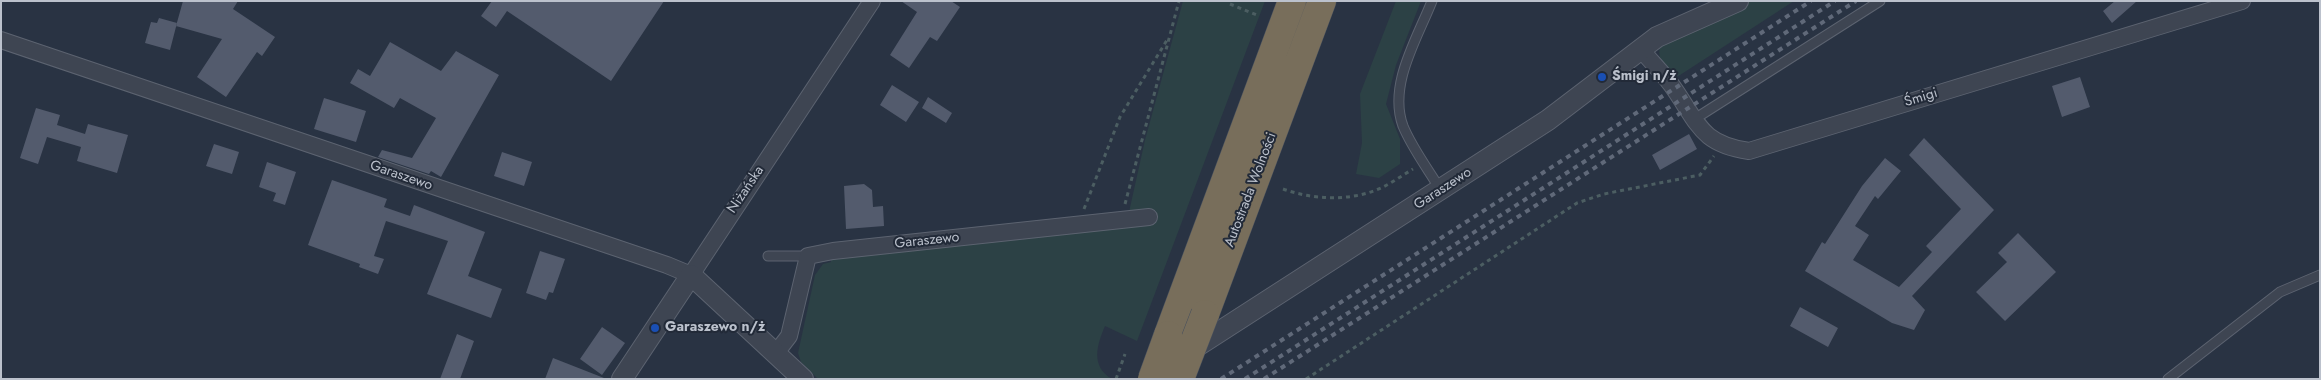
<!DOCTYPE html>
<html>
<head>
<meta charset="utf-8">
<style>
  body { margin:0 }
  #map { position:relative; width:2321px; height:380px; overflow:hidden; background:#293343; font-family:Jost,sans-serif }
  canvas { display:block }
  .frame { position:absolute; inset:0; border:2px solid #bbc1cc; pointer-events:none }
</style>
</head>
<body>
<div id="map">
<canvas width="2321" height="380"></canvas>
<div class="frame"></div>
</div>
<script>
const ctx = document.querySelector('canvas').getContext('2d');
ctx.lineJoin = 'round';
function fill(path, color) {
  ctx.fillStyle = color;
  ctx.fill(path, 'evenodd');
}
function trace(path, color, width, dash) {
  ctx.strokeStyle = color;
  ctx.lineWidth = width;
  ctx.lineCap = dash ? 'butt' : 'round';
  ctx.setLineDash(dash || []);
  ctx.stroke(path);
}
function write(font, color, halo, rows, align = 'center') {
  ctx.font = font + ' Jost,sans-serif';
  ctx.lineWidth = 4;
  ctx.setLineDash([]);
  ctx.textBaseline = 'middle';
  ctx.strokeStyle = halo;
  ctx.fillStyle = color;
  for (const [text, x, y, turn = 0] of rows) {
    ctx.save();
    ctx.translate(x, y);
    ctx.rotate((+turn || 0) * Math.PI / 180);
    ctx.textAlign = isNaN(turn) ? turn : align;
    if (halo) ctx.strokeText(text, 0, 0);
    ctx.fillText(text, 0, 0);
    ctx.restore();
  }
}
fill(new Path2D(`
  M1183 1H1265L1137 341 1105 326C1097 345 1090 366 1112 379H818L801 362 798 353 815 275 823 264 831 262V258L1129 212 1145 140Z
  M1396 1H1421L1396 65 1386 104 1400 139V164L1379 178 1356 174 1362 143 1360 94Z
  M1751 1H1794L1677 77C1666 66 1655 60 1661 44Z`), '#2c4145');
fill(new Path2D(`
  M183 1H238L233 9 275 37 262 56 257 52 226 97 197 77 222 39 176 26Z
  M492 1H664L611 81 507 11 496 27 481 16Z
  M901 1H951L960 7 937 41 930 37 909 68 890 55 917 12Z
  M2115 1H2137L2112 23 2103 11Z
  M159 18 177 23 170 50 145 43 151 22 157 23Z
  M390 42 441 71 456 51 499 75 441 177 431 171 429 174 378 157 382 150 412 158 436 118 400 98 394 108 350 83 358 69 370 76Z
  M2080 77 2090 107 2062 117 2052 86Z
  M892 85 919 102 906 122 880 105Z
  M928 97 952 113 946 123 922 108Z
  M324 98 366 111 356 142 314 129Z
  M36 108 60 115 57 125 85 134 88 124 128 135 117 173 77 161 81 147 47 137 38 164 20 158Z
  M1689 134 1697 149 1660 170 1652 155Z
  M1924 138 1994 210 1912 296 1925 310 1914 330 1892 323 1805 271 1822 242 1825 244 1862 186 1885 158 1901 171 1878 199 1875 196 1855 226 1869 235 1853 260 1899 287 1932 252 1926 246 1961 209 1909 155Z
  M214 144 239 152 232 174 206 166Z
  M502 152 532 162 524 186 494 176Z
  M267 162 296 172 285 205 273 201 276 193 259 187Z
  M332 180 387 199 384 207 410 216 414 205 485 232 468 276 502 289 491 318 427 294 448 241 386 221 374 256 384 259 378 274 359 267 360 264 308 245Z
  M864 184 872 190 873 207 883 206 884 226 846 229 844 186Z
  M2018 233 2056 272 2005 321 1976 292 2007 262 1998 253Z
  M540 251 565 259 553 293 549 292 546 300 526 293Z
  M1800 307 1838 328 1828 347 1790 326Z
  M602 327 625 343 602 375 580 359Z
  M457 334 474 341 460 379H440Z
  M553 358 604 378V379H545Z`), '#535b6d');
const service = new Path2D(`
  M1432 1C1417 39 1388 85 1403 126 1412 148 1428 169 1440 189
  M1693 120 1880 1
  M768 256H808
  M2168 379 2280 292 2320 275`);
const minor = new Path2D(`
  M1 40 667 265 691 275 872 1
  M1640 48C1651 62 1665 75 1675 90 1699 125 1702 144 1749 151L2242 1
  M776 353 789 336 808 256 833 251 1149 217`);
const tertiary = new Path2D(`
  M1188 352 1548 120 1657 37 1738 1
  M622 379 691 275 803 379`);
const motorway = new Path2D(`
  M1205 314 1322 1
  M1168 335 1292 1`);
trace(service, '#5c6370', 11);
trace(minor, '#5c6370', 18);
trace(tertiary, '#5c6370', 22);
trace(motorway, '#48505d', 29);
trace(new Path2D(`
  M1230 4 1257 15
  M1283 189C1314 200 1352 202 1383 187 1393 182 1403 175 1413 169
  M1125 204 1179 1
  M1084 209 1120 117 1167 40
  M1116 379 1125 354
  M1306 379 1577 203 1604 194 1700 175 1714 156`), '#4c5e62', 3, [4, 4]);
trace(service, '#3e4552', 9);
trace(minor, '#3e4552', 16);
trace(tertiary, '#3e4552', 20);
trace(motorway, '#786e5b', 28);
trace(new Path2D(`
  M1221 379 1811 1
  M1245 379 1835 1
  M1264 379 1856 1`), '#606979', 4, [5, 5]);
const motorwayBridge = new Path2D(`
  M1152 379 1168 335
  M1180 379 1205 314`);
trace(motorwayBridge, '#48505d', 29, []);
trace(motorwayBridge, '#786e5b', 28);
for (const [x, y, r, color] of [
  [1602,77,5,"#1a4fb4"],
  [655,328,5,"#1a4fb4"]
]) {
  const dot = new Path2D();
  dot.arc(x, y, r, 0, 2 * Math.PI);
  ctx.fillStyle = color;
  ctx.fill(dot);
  trace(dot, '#222a38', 2);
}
write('bold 14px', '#bbc1cc', '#222a38', [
  ["Śmigi n/ż",1612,77],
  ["Garaszewo n/ż",665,328]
], 'left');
write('14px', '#bbc1cc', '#222a38', [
  ["Śmigi",1921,98,-17],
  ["Garaszewo",401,176,19],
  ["Garaszewo",1443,189,-33],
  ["Niżańska",746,190,-56],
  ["Autostrada Wolności",1251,190,-69],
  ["Garaszewo",927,241,-6]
]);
</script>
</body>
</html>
